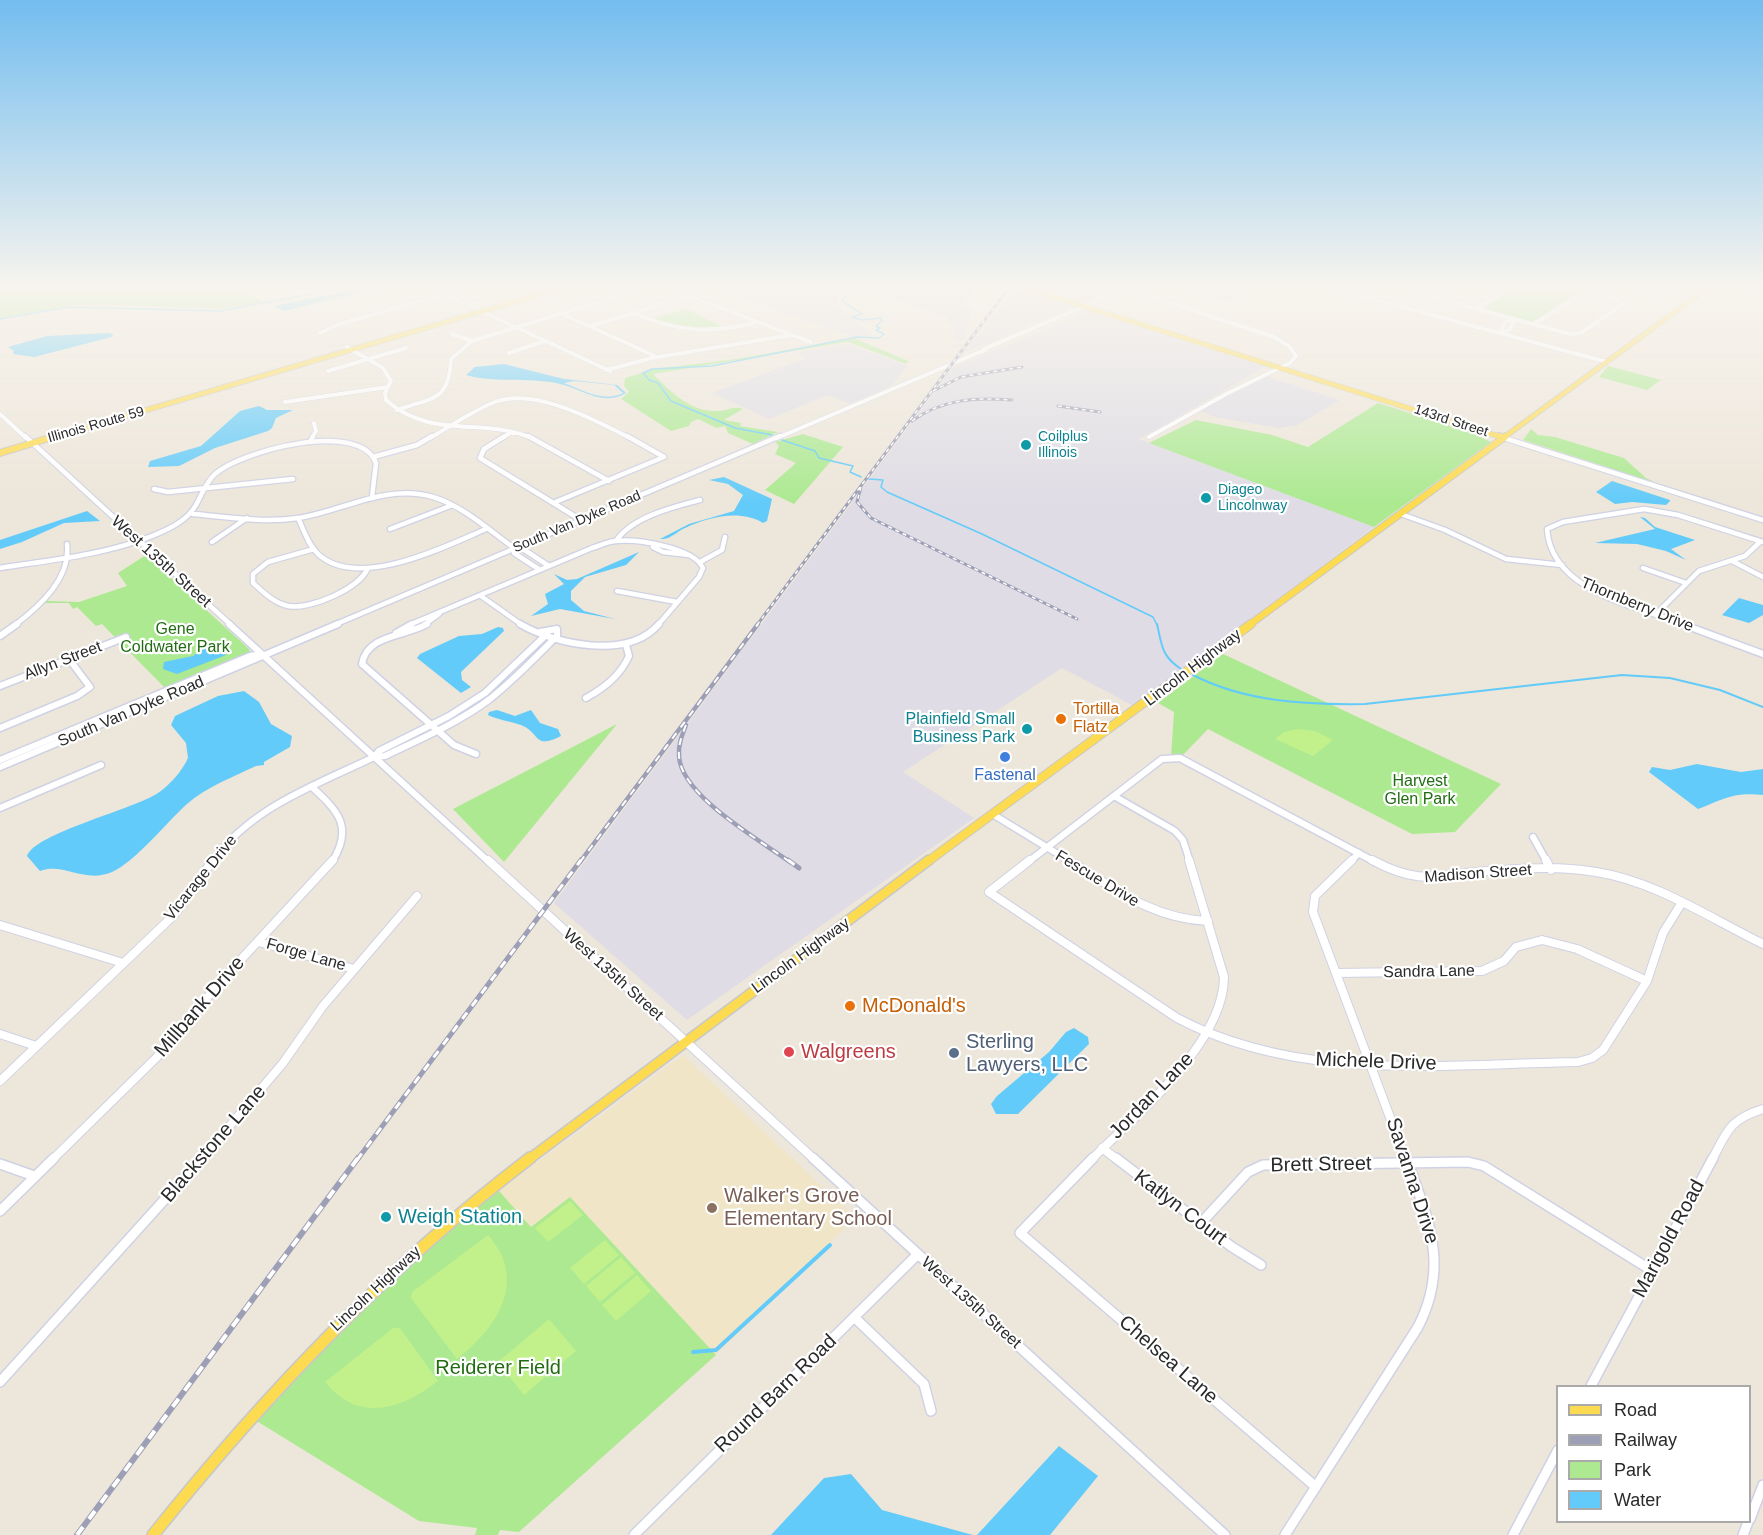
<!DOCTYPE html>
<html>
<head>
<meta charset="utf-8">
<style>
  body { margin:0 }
  #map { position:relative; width:1763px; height:1535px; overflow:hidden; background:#ede6da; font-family:Arial,sans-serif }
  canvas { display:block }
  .legend { position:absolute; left:1556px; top:1385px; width:195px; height:138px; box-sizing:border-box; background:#fff; border:2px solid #aaa; margin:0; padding:8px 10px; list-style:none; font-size:18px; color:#2a2a2a }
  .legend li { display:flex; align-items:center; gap:12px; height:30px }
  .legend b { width:30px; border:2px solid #aaa }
</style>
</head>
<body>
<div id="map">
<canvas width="1763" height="1535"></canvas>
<ul class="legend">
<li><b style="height:8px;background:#fddb50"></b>Road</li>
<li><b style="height:8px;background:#9d9fb6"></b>Railway</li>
<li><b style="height:16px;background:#ace991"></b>Park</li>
<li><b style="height:16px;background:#63cbf9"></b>Water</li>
</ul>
</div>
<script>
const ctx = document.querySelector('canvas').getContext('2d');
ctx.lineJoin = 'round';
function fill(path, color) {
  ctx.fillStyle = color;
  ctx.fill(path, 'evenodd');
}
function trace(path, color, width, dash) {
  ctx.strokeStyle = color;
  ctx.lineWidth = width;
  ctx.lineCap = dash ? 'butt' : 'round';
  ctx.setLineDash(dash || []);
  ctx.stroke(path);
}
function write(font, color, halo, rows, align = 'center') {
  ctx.font = font + ' Arial,sans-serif';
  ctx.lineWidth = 4.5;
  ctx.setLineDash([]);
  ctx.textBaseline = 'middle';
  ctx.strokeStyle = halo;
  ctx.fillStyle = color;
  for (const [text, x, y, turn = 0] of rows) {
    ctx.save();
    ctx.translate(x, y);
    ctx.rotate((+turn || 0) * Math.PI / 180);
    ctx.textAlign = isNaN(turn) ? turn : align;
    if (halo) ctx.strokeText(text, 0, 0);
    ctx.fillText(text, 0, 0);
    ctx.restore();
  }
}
fill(new Path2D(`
  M718 289H845L838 293V306L873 335 853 337Z
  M875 289H977L965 302 972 313 965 338 958 343 947 318 877 293Z
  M1014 289 1072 305 1071 308 963 354Z
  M1043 289H1114L1083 301Z
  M1179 289H1259L1227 302Z
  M1090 311 1265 367 1139 439 1374 527 1134 706 1062 668 903 772 974 818 687 1020 554 903 952 368Z
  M848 344 908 366 891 386 850 404 828 395 769 419 712 393 806 358 795 353Z
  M1265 376 1340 400 1296 426 1279 428 1215 417 1200 411Z`), '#dfdce5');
fill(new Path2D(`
  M683 1055 855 1218 716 1355 570 1198 531 1228 499 1191Z`), '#f1e5c8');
fill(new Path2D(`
  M0 289H242L264 303 223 309 81 304 0 318Z
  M1515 289H1571L1583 292 1533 324 1479 310Z
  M686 309 728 329C700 334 675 331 649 320Z
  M854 338 908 361 906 364 848 342 653 374C671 392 689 411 716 411 725 412 734 405 743 409L724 420 741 423 740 426 778 432 753 444 728 433 725 426 717 428 698 419 691 422 689 426 671 431 621 399 629 392 624 386 625 378 654 369 736 359Z
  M1608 366 1661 380 1647 390 1599 377Z
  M1378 403 1467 431 1491 442 1374 527 1149 443 1196 420 1272 435 1308 447Z
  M1531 429 1538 435 1555 437 1624 458 1646 478 1656 483 1523 440Z
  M803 434 843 447 794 504 765 490 796 463 775 454 779 446 775 442Z
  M146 555 249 649 250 653 166 689 102 624 96 626 77 607 73 609 69 603H43L45 601 79 602 127 586 118 573Z
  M1223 654 1501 784 1455 832 1412 834 1208 729 1180 758 1171 757 1174 712 1158 703Z
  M617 724 504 862 453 809Z
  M499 1191 531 1227 570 1197 716 1355 519 1532 500 1530 498 1535H475L477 1528 419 1521 255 1420C332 1340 409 1258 499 1191Z`), '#ace991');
fill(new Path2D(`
  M1298 729 1315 731 1333 740 1313 756 1275 739 1284 732Z
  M570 1201 583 1215 548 1242 535 1228Z
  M488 1235C529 1281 497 1328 457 1359L411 1298 412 1292Z
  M605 1240 619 1255 584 1284 570 1268Z
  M621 1257 635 1273 600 1302 586 1286Z
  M637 1275 651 1291 616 1321 602 1305Z
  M549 1319 576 1351 524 1395 498 1362Z
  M393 1328H400L438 1381C401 1410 358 1423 325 1382Z`), '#c2f18c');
fill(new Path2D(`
  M357 289H375L288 310 284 311 274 306Z
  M110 333 113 335 112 337 34 357 13 354 14 351 8 347 47 336Z
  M504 364 564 379 617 385 626 393C605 406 584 391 564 385 533 376 497 384 466 375L475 367ZM574 381 614 385 623 393C604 403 582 390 564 383Z
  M259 406 267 410H293L276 418 272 428 268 431 215 448 179 466 148 467 150 461 201 446 240 411Z
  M724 477 772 499 767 521 763 523C740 509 708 517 685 528 676 532 670 540 660 539L689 524 734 511 743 495 728 484 709 480Z
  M1612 481 1670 500V501L1666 505 1632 502 1615 504 1596 492Z
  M87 511 100 521 64 523 22 542 0 549V540Z
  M1640 517 1645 518 1655 527 1695 540 1671 549 1686 560 1666 551 1637 544 1595 543 1655 529Z
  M639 552 626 565 585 577 571 591V600L584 611 615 619 560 609 531 616 548 604 545 594 564 584 554 574 567 580 577 579Z
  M1739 598 1763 605V615L1749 623 1722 615Z
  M498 627 503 628 504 631 461 672 462 680 471 687 461 693 417 658 420 654 459 636 482 634Z
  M212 643 226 655 177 674 163 669 164 662 193 656Z
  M244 691 259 702 271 724 292 736 290 747 264 762V765L256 766C233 777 206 787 187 804 167 822 135 862 112 872 84 884 64 862 40 871L27 856C35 833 135 809 158 793 170 785 182 771 188 758L186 743 171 725 175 716 218 696Z
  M497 710 515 716 531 710 540 723 558 729 561 736C533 750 541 733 521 725 510 721 498 720 488 715L489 712Z
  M1697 764 1741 772 1763 769V795C1732 792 1725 799 1698 809L1649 772 1652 767 1670 770Z
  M1074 1028 1088 1037 1089 1044 1018 1114H996L991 1104 997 1096 1049 1052 1066 1032Z
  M1059 1446 1098 1476 1050 1535H977Z
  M851 1474 882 1510 973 1535H771L824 1478Z`), '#63cbf9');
trace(new Path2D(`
  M0 319 69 307 220 311 339 289
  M772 435 735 428 671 401 658 383 649 380 643 373 652 369 712 366 857 337 879 338 884 334 876 330 880 328 876 326 882 321 881 318 861 320 852 317 862 314 842 301 850 292 862 289
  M782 440 815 451 819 458 853 466 850 472 861 477
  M869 479 883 480 881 487 887 492 982 534 1153 617 1157 625`), '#63cbf9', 1.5);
trace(new Path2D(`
  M1157 624C1162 645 1161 656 1181 669
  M1193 675C1245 702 1307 705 1365 704L1622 675 1670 678 1720 690 1763 707`), '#63cbf9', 2);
trace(new Path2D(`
  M693 1352 716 1350 830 1245`), '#63cbf9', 4);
const minorFar4 = new Path2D(`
  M434 289 610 371
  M671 289 811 342
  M1128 289 1274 337 1289 346 1296 356 1290 363 1228 393 1149 437
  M1336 289 1607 362
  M1402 289 1570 334 1581 333 1623 304 1617 299 1574 289
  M1485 289 1503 293
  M1625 289 1659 296 1681 289
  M1746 289 1763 294
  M449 291 479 305 478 307
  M1438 299 1456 289
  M1476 309 1511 289
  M560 313 655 356
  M633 313C674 331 710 334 754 323
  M1534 324 1586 291
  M591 326 689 296
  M320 333 339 324 452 292
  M1500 333 1505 322 1512 320
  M1501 333 1510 329 1515 319
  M452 334 472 341
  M347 347 383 368 391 381 385 393 386 400C431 440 482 417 532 438
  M984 349 1125 289
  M509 353 545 341
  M606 370 652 358 791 335
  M328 371 406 348
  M285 402 388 387
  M397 410C433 397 449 402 451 359L472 341 641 289
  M0 414 26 438
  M312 438 316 431 314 423
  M430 438C451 426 472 411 495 402 534 387 595 420 630 438
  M502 438 512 432
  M777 438 987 349`);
const minorFar3 = new Path2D(`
  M25 436 231 625
  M505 436 484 449 480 458 581 520
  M528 436 609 481
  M1504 438 1763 520
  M310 442 313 436
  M373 457 417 445 432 436
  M154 489 168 492 293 479
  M553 503 664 457 627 436
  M193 514C228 517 264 523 298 518 343 511 387 483 433 497 463 506 489 530 514 548L523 549 549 566
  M1401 514 1445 530 1506 559 1562 565
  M298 518C304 530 308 545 318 554 358 591 446 546 486 529
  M390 529 450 506
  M616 541C632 517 673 507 700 500
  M212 542 247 518
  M653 547 663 552 689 555
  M514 548V553L540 570
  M314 549 268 562 253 574V583C263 592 274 603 288 606 310 610 359 589 368 568
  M1732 561 1763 577
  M700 562 722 550 725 537
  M0 568C51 560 104 555 152 536 169 529 187 521 196 505 202 494 206 482 215 474 241 451 360 419 376 463L372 497
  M1643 568 1686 583
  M617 591 677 602
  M481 596 522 625
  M1656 614 1699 571 1745 556 1760 542
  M15 625C40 606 71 578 67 544
  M334 625 780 436
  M409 625 592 548C599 546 607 542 615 541 637 539 693 547 703 568L699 577 658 625
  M424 625 439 614
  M1686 625C1638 607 1551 592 1547 529L1563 522 1644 509 1678 515 1763 542`);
const minorFar2 = new Path2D(`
  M229 624 489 862
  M427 624C405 637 367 634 362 664L454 745 476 754
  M520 624C556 645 628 660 659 624
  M1682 624 1763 654
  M540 632 557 629V636
  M396 633 412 624
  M0 636 17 624
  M0 686 126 637
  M586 698C604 688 620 676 629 656L626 645
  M0 728 77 696 90 687 69 659
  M374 757 385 756C420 739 458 723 490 699 514 680 535 658 557 636
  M0 760 250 656 261 654
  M0 767 338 624
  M312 787C338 811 354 827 332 862
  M1114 796 1175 831 1183 840 1190 862
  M0 808 101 765
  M994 815 1071 862
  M1533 837 1547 862
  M212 862C251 807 316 785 374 757L379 751 449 716 485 693 547 634
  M1028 862 1162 759 1180 758 1375 862
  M1350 862 1359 853`);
const minorFar1 = new Path2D(`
  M488 860 815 1160
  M1030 860 989 892 1177 1018C1300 1083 1444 1064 1578 1062L1592 1058 1603 1050 1647 981 1663 933 1681 904
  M1068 860C1114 888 1152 919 1208 921
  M1352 860 1315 896 1313 912 1406 1160
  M1372 860C1420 886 1437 875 1487 871 1523 868 1560 866 1596 872 1655 881 1710 918 1763 944
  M1546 860 1551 870
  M0 925 123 963
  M259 942 354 969
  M1336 973 1482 971 1504 961 1516 947 1542 940 1577 949 1647 981
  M0 1034 36 1046
  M0 1081 174 915 213 860
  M1102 1148 1118 1160
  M52 1160 157 1057 223 979 333 860
  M201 1160 283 1063 323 1006 417 896
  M1091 1160C1136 1115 1224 1043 1224 977L1189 860
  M1712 1160C1727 1131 1730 1119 1763 1109`);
const minor = new Path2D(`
  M813 1158 1225 1535
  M1093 1158 1020 1233 1316 1487
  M1116 1158 1232 1247 1261 1265
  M0 1164 34 1176
  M0 1211 54 1158
  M1201 1223 1248 1172 1263 1165 1468 1162 1484 1166 1651 1270
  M855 1318 924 1384 931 1411
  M0 1382 202 1158
  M1591 1386 1713 1158
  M1750 1519 1763 1485
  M634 1535 918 1254
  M1285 1535 1418 1327C1450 1265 1428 1219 1406 1158
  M1513 1535 1558 1450
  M1743 1535 1748 1522`);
const majorFar4 = new Path2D(`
  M1028 289 1504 438
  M51 438 558 289
  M1503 438 1706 289`);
const majorFar3 = new Path2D(`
  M1499 436 1504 438
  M0 453 56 436
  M1249 625 1506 436`);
const majorFar2 = new Path2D(`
  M927 862 1251 624`);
const majorFar1 = new Path2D(`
  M528 1160 929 860`);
const major = new Path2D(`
  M153 1535C265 1395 386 1268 530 1158`);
trace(minorFar4, '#cfd2e4', 5);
trace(minorFar3, '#cfd2e4', 7);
trace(minorFar2, '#cfd2e4', 9);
trace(minorFar1, '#cfd2e4', 10);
trace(minor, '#cfd2e4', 12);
trace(majorFar4, '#c8c8c8', 6);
trace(majorFar3, '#c8c8c8', 8);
trace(majorFar2, '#c8c8c8', 10);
trace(majorFar1, '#c8c8c8', 12);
trace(major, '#c8c8c8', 14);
trace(minorFar4, '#fff', 4);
trace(minorFar3, '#fff', 4.5);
trace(minorFar2, '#fff', 6);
trace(minorFar1, '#fff', 8);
trace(minor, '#fff', 9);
trace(majorFar4, '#fddb50', 4.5);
trace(majorFar3, '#fddb50', 6);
trace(majorFar2, '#fddb50', 8);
trace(majorFar1, '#fddb50', 9);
trace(major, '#fddb50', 11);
const railFar3 = new Path2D(`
  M933 391 961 377 1022 367
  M1058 406 1100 412
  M912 421C942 399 976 397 1012 400
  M861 487 857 502 871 518 1077 619
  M757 625 1008 289`);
const railFar2 = new Path2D(`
  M686 725C682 735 678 745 679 756 681 796 760 840 790 862
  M580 862 758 624`);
const railFar1 = new Path2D(`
  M788 860 799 868
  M357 1160 581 860`);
const rail = new Path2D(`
  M77 1535 358 1158`);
trace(railFar3, '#9d9fb6', 3);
trace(railFar2, '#9d9fb6', 4.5);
trace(railFar1, '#9d9fb6', 5);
trace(rail, '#9d9fb6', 6);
trace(railFar3, '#fff', 1.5, [4]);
trace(railFar2, '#fff', 2, [7]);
trace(railFar1, '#fff', 3, [8]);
trace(rail, '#fff', 4, [10]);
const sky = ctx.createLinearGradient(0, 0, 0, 503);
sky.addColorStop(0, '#73bdef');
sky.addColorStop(0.57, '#f7f4ee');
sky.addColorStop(1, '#f7f4ee00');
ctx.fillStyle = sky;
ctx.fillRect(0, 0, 1763, 503);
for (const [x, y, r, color] of [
  [1026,445,6,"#0f9aa8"],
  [1206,498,6,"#0f9aa8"],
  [1061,719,6,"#e8710a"],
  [1027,729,6,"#0f9aa8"],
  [1005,757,6,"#3f7fe0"],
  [850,1006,6,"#e8710a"],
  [789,1052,6,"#e0444e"],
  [954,1053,6,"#5c6f8a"],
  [712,1208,6,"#8d6e63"],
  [386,1217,6,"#0f9aa8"]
]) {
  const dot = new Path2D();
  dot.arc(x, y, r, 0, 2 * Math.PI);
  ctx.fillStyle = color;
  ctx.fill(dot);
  trace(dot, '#fff', 2);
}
write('14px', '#2a2a2a', '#fff', [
  ["143rd Street",1451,421,18],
  ["Illinois Route 59",96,425,-16],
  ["South Van Dyke Road",577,522,-23]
]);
write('14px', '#0d838f', '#fff', [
  ["Coilplus",1038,437],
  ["Illinois",1038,453],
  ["Diageo",1218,490],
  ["Lincolnway",1218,506]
], 'left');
write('16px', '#2a2a2a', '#fff', [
  ["West 135th Street",161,562,42],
  ["Thornberry Drive",1637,605,22],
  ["Allyn Street",63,661,-21],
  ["Lincoln Highway",1193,668,-37],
  ["South Van Dyke Road",131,712,-23],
  ["Madison Street",1478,874,-4],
  ["Vicarage Drive",201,878,-51],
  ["Fescue Drive",1097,879,31],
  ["Forge Lane",306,955,16],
  ["Lincoln Highway",801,956,-36],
  ["Sandra Lane",1429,972,-1],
  ["West 135th Street",613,975,42],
  ["Lincoln Highway",376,1289,-43],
  ["West 135th Street",971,1303,42]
]);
write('16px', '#226d13', '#fff', [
  ["Gene",175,630],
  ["Coldwater Park",175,648],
  ["Harvest",1420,782],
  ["Glen Park",1420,800]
]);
write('16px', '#c56008', '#fff', [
  ["Tortilla",1073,710],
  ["Flatz",1073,728]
], 'left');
write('16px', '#0d838f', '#fff', [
  ["Plainfield Small",1015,720],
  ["Business Park",1015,738]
], 'right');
write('16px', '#366cbe', '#fff', [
  ["Fastenal",1005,776]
]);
write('20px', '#c56008', '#fff', [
  ["McDonald's",862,1006]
], 'left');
write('20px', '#2a2a2a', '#fff', [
  ["Millbank Drive",200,1007,-49],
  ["Michele Drive",1376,1062,2],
  ["Jordan Lane",1152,1096,-46],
  ["Blackstone Lane",214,1144,-49],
  ["Brett Street",1321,1165,-1],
  ["Savanna Drive",1412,1181,72],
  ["Katlyn Court",1180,1208,37],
  ["Marigold Road",1669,1239,-62],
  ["Chelsea Lane",1168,1360,41],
  ["Round Barn Road",776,1394,-44]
]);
write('20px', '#4e5e75', '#fff', [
  ["Sterling",966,1042],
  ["Lawyers, LLC",966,1065]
], 'left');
write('20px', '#be3a42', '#fff', [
  ["Walgreens",801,1052]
], 'left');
write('20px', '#785e54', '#fff', [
  ["Walker's Grove",724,1196],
  ["Elementary School",724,1219]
], 'left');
write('20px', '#0d838f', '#fff', [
  ["Weigh Station",398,1217]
], 'left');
write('20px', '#226d13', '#fff', [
  ["Reiderer Field",498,1368]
]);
</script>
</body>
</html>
